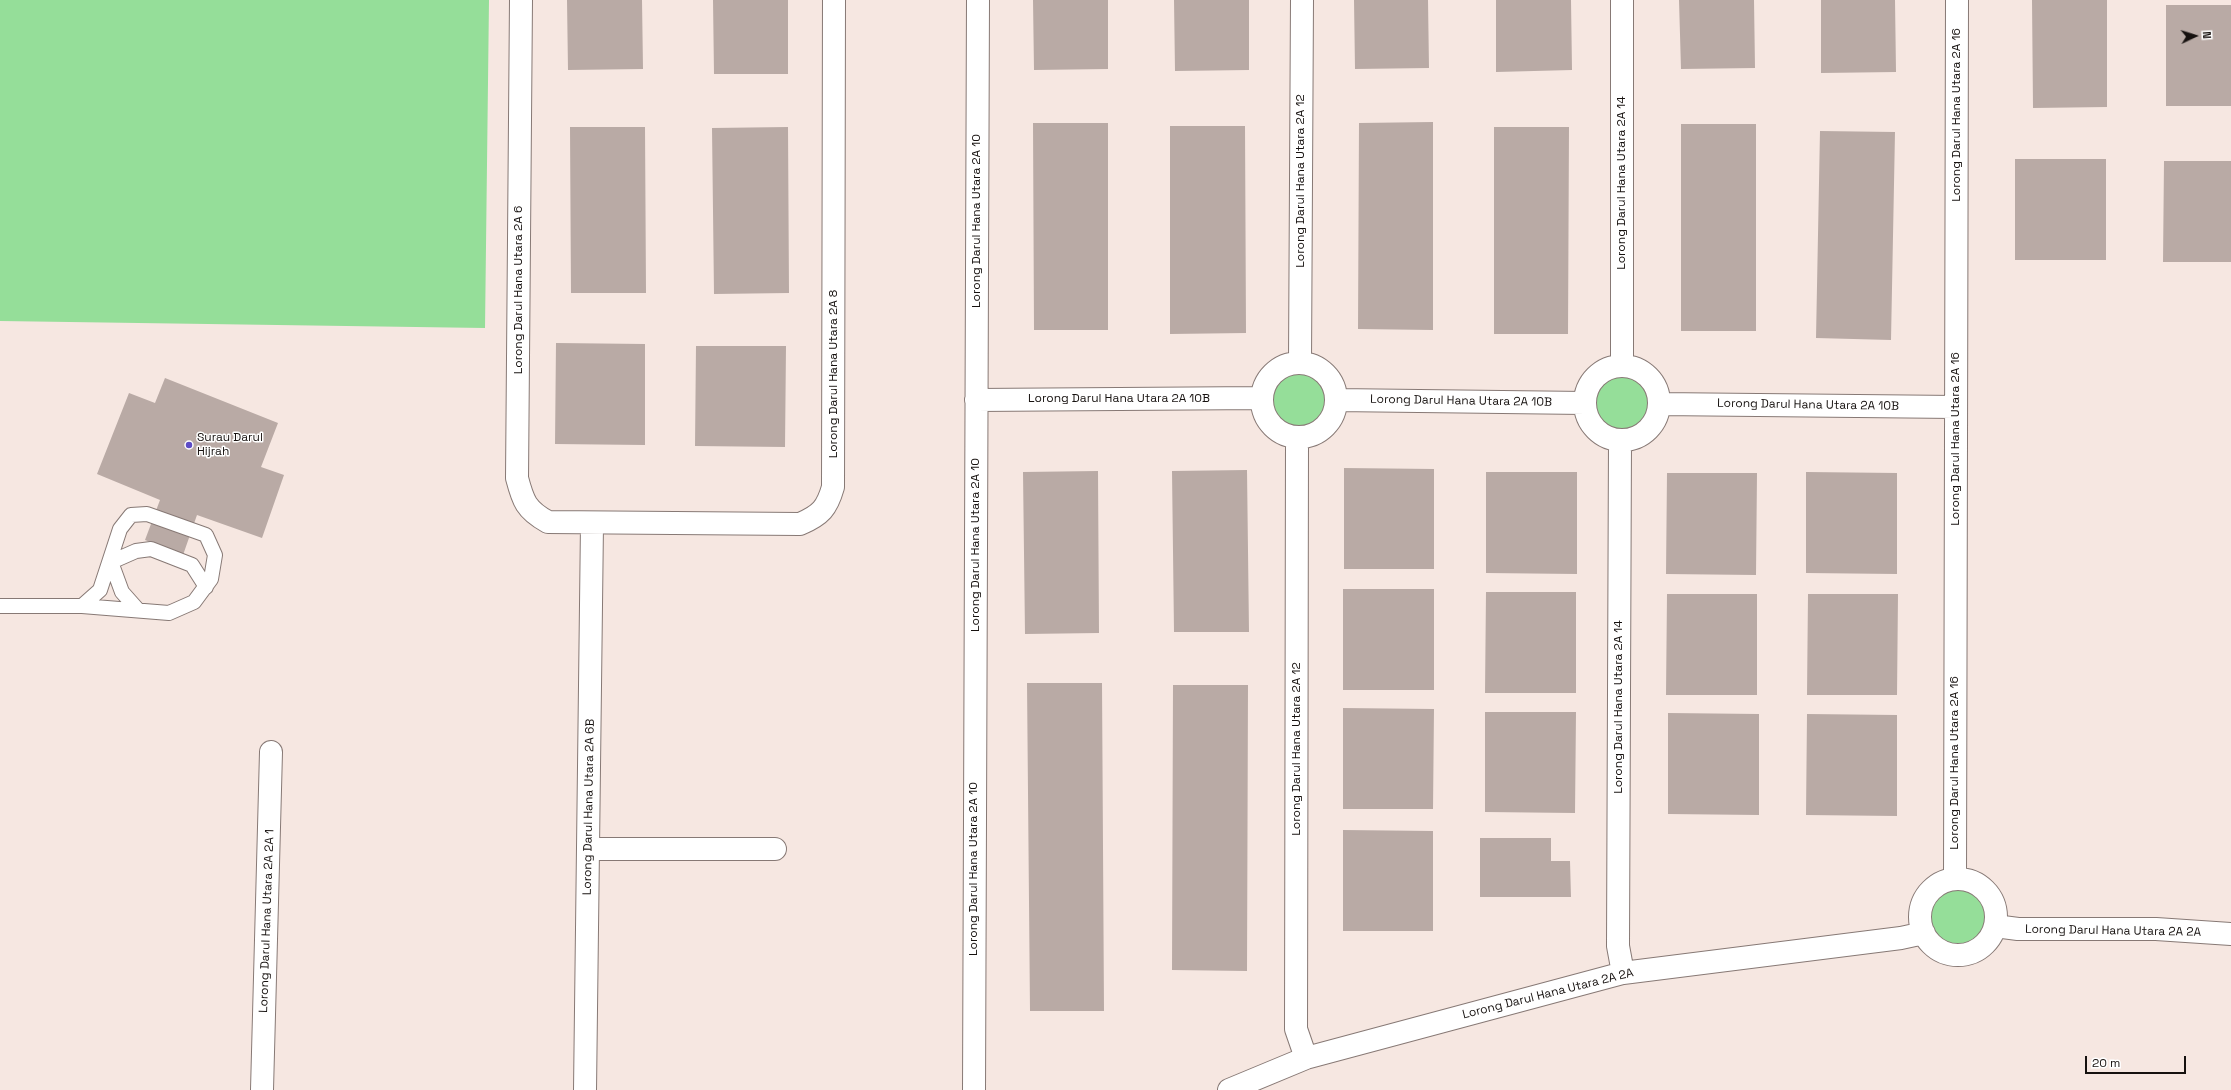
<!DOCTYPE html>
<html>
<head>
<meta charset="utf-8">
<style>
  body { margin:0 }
  #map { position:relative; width:2231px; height:1090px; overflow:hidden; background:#f6e7e1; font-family:"Space Grotesk",sans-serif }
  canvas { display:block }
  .north { position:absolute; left:2175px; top:16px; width:40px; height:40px; -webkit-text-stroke:3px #fff; paint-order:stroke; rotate:86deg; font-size:11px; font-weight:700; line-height:16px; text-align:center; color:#16110f }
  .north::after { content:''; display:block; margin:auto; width:14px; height:18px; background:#16110f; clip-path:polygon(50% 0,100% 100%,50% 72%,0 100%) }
  .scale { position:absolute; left:2085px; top:1056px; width:101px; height:18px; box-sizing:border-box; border:2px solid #16110f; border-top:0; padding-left:5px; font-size:12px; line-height:14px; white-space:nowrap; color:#16110f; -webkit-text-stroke:3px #fff; paint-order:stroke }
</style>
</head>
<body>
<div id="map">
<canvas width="2231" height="1090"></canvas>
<div class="north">N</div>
<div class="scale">20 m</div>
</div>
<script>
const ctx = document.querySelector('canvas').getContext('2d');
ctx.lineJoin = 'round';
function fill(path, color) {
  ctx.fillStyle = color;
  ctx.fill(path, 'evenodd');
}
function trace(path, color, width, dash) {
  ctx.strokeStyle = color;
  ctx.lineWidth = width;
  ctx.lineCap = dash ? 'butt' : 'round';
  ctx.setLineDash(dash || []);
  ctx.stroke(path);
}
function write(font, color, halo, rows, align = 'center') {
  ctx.font = font + ' "Space Grotesk",sans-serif';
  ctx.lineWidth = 3;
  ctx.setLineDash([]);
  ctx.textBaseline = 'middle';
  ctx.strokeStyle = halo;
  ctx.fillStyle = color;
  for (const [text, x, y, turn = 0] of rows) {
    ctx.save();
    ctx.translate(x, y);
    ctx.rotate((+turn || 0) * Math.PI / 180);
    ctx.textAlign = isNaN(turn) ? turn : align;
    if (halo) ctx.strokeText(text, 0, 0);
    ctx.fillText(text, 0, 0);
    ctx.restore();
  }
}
fill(new Path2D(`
  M0 0H489L485 328 0 321Z
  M1273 400a27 27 0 1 1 54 0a27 27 0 1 1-54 0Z
  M1595 403a27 27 0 1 1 54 0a27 27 0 1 1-54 0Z
  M1930 917a28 28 0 1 1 56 0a28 28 0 1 1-56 0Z`), '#95de99');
fill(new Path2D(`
  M567 0H642L643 69 568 70Z
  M713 0H788V74H714Z
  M1033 0H1108V69L1034 70Z
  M1174 0H1249V70L1175 71Z
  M1354 0H1428L1429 68 1355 69Z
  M1496 0H1571L1572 70 1496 72Z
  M1679 0H1754L1755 68 1681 69Z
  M1821 0H1895L1896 72 1821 73Z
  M2032 0H2107V107L2033 108Z
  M2166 5H2231V106H2166Z
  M1433 122V330L1358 329 1359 123Z
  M1033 123H1108V330H1034Z
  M1681 124H1756V331H1681Z
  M1170 126H1245L1246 333 1170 334Z
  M570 127H645L646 293H571Z
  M788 127 789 293 714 294 712 128Z
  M1494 127H1569L1568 334H1494Z
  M1820 131 1895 132 1891 340 1816 338Z
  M2015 159H2106V260H2015Z
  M2164 161H2231V262H2163Z
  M556 343 645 344V445L555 444Z
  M696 346H786L785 447 695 446Z
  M165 378 278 423 261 467 284 475 262 538 197 515 183 555 145 540 160 500 97 474 129 393 155 403Z
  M1344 468 1434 469V569H1344Z
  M1247 470 1249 632H1174L1172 471Z
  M1098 471 1099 633 1025 634 1023 472Z
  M1486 472H1577V574L1486 573Z
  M1806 472 1897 473V574L1806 573Z
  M1667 473H1757L1756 575 1666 574Z
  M1343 589H1434V690H1343Z
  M1486 592H1576V693H1485Z
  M1667 594H1757V695H1666Z
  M1808 594H1898L1897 695H1807Z
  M1027 683H1102L1104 1011H1030Z
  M1173 685H1248L1247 971 1172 970Z
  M1343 708 1434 709 1433 809H1343Z
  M1485 712H1576L1575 813 1485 812Z
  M1668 713 1759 714V815L1668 814Z
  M1807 714 1897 715V816L1806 815Z
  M1343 830 1433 831V931H1343Z
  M1480 838H1551V861H1570L1571 897H1480Z`), '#b9aaa5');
const lane = new Path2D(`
  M0 606H82L169 613 194 602 211 579 215 555 206 535 147 514 131 515 120 529 100 590 82 606
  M138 610 122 592 111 562 136 551 151 549 192 565 206 587`);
const street = new Path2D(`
  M521 0 517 478C523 501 526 510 548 522L800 524C821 515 827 508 833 487L834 0
  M1622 0V366
  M1300 362 1302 0
  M1262 400a37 37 0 1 1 74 0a37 37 0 1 1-74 0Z
  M1585 403a37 37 0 1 1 74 0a37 37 0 1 1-74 0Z
  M976 400 1262 398
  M1336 400 1585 403
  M1659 404 1956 407
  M1297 438 1296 1029 1306 1058
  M1620 440 1618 946 1623 973
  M588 849H775
  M1955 879 1957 0
  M1920 917a38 38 0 1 1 76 0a38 38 0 1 1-76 0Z
  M1995 926 2018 929H2156L2231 934
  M262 1090 271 752
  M585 1090 592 524
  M974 1090 978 0
  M1229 1090 1306 1058 1623 973 1901 938 1924 933`);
trace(lane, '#877975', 16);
trace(street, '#877975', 24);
trace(lane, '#fff', 14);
trace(street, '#fff', 22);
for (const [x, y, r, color] of [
  [189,445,4,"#5d4cc5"]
]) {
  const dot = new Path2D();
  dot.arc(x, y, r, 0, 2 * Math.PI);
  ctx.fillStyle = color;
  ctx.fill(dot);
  trace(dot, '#fff', 1.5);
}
write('12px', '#16110f', '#fff', [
  ["Lorong Darul Hana Utara 2A 16",1957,115,-90],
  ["Lorong Darul Hana Utara 2A 12",1301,181,-90],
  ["Lorong Darul Hana Utara 2A 14",1622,183,-90],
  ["Lorong Darul Hana Utara 2A 10",977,221,-90],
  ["Lorong Darul Hana Utara 2A 6",519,290,-90],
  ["Lorong Darul Hana Utara 2A 8",834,374,-90],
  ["Lorong Darul Hana Utara 2A 10B",1119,399],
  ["Lorong Darul Hana Utara 2A 10B",1461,401,1],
  ["Lorong Darul Hana Utara 2A 10B",1808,405,1],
  ["Lorong Darul Hana Utara 2A 16",1956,439,-90],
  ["Lorong Darul Hana Utara 2A 10",976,545,-90],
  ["Lorong Darul Hana Utara 2A 14",1619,707,-90],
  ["Lorong Darul Hana Utara 2A 12",1297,749,-90],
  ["Lorong Darul Hana Utara 2A 16",1955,763,-90],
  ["Lorong Darul Hana Utara 2A 6B",589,807,-89],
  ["Lorong Darul Hana Utara 2A 10",974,869,-90],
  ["Lorong Darul Hana Utara 2A 2A 1",267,921,-88],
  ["Lorong Darul Hana Utara 2A 2A",2113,931,1],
  ["Lorong Darul Hana Utara 2A 2A",1548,994,-14]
]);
write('12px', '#16110f', '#fff', [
  ["Surau Darul",197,438],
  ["Hijrah",197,452]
], 'left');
</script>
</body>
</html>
